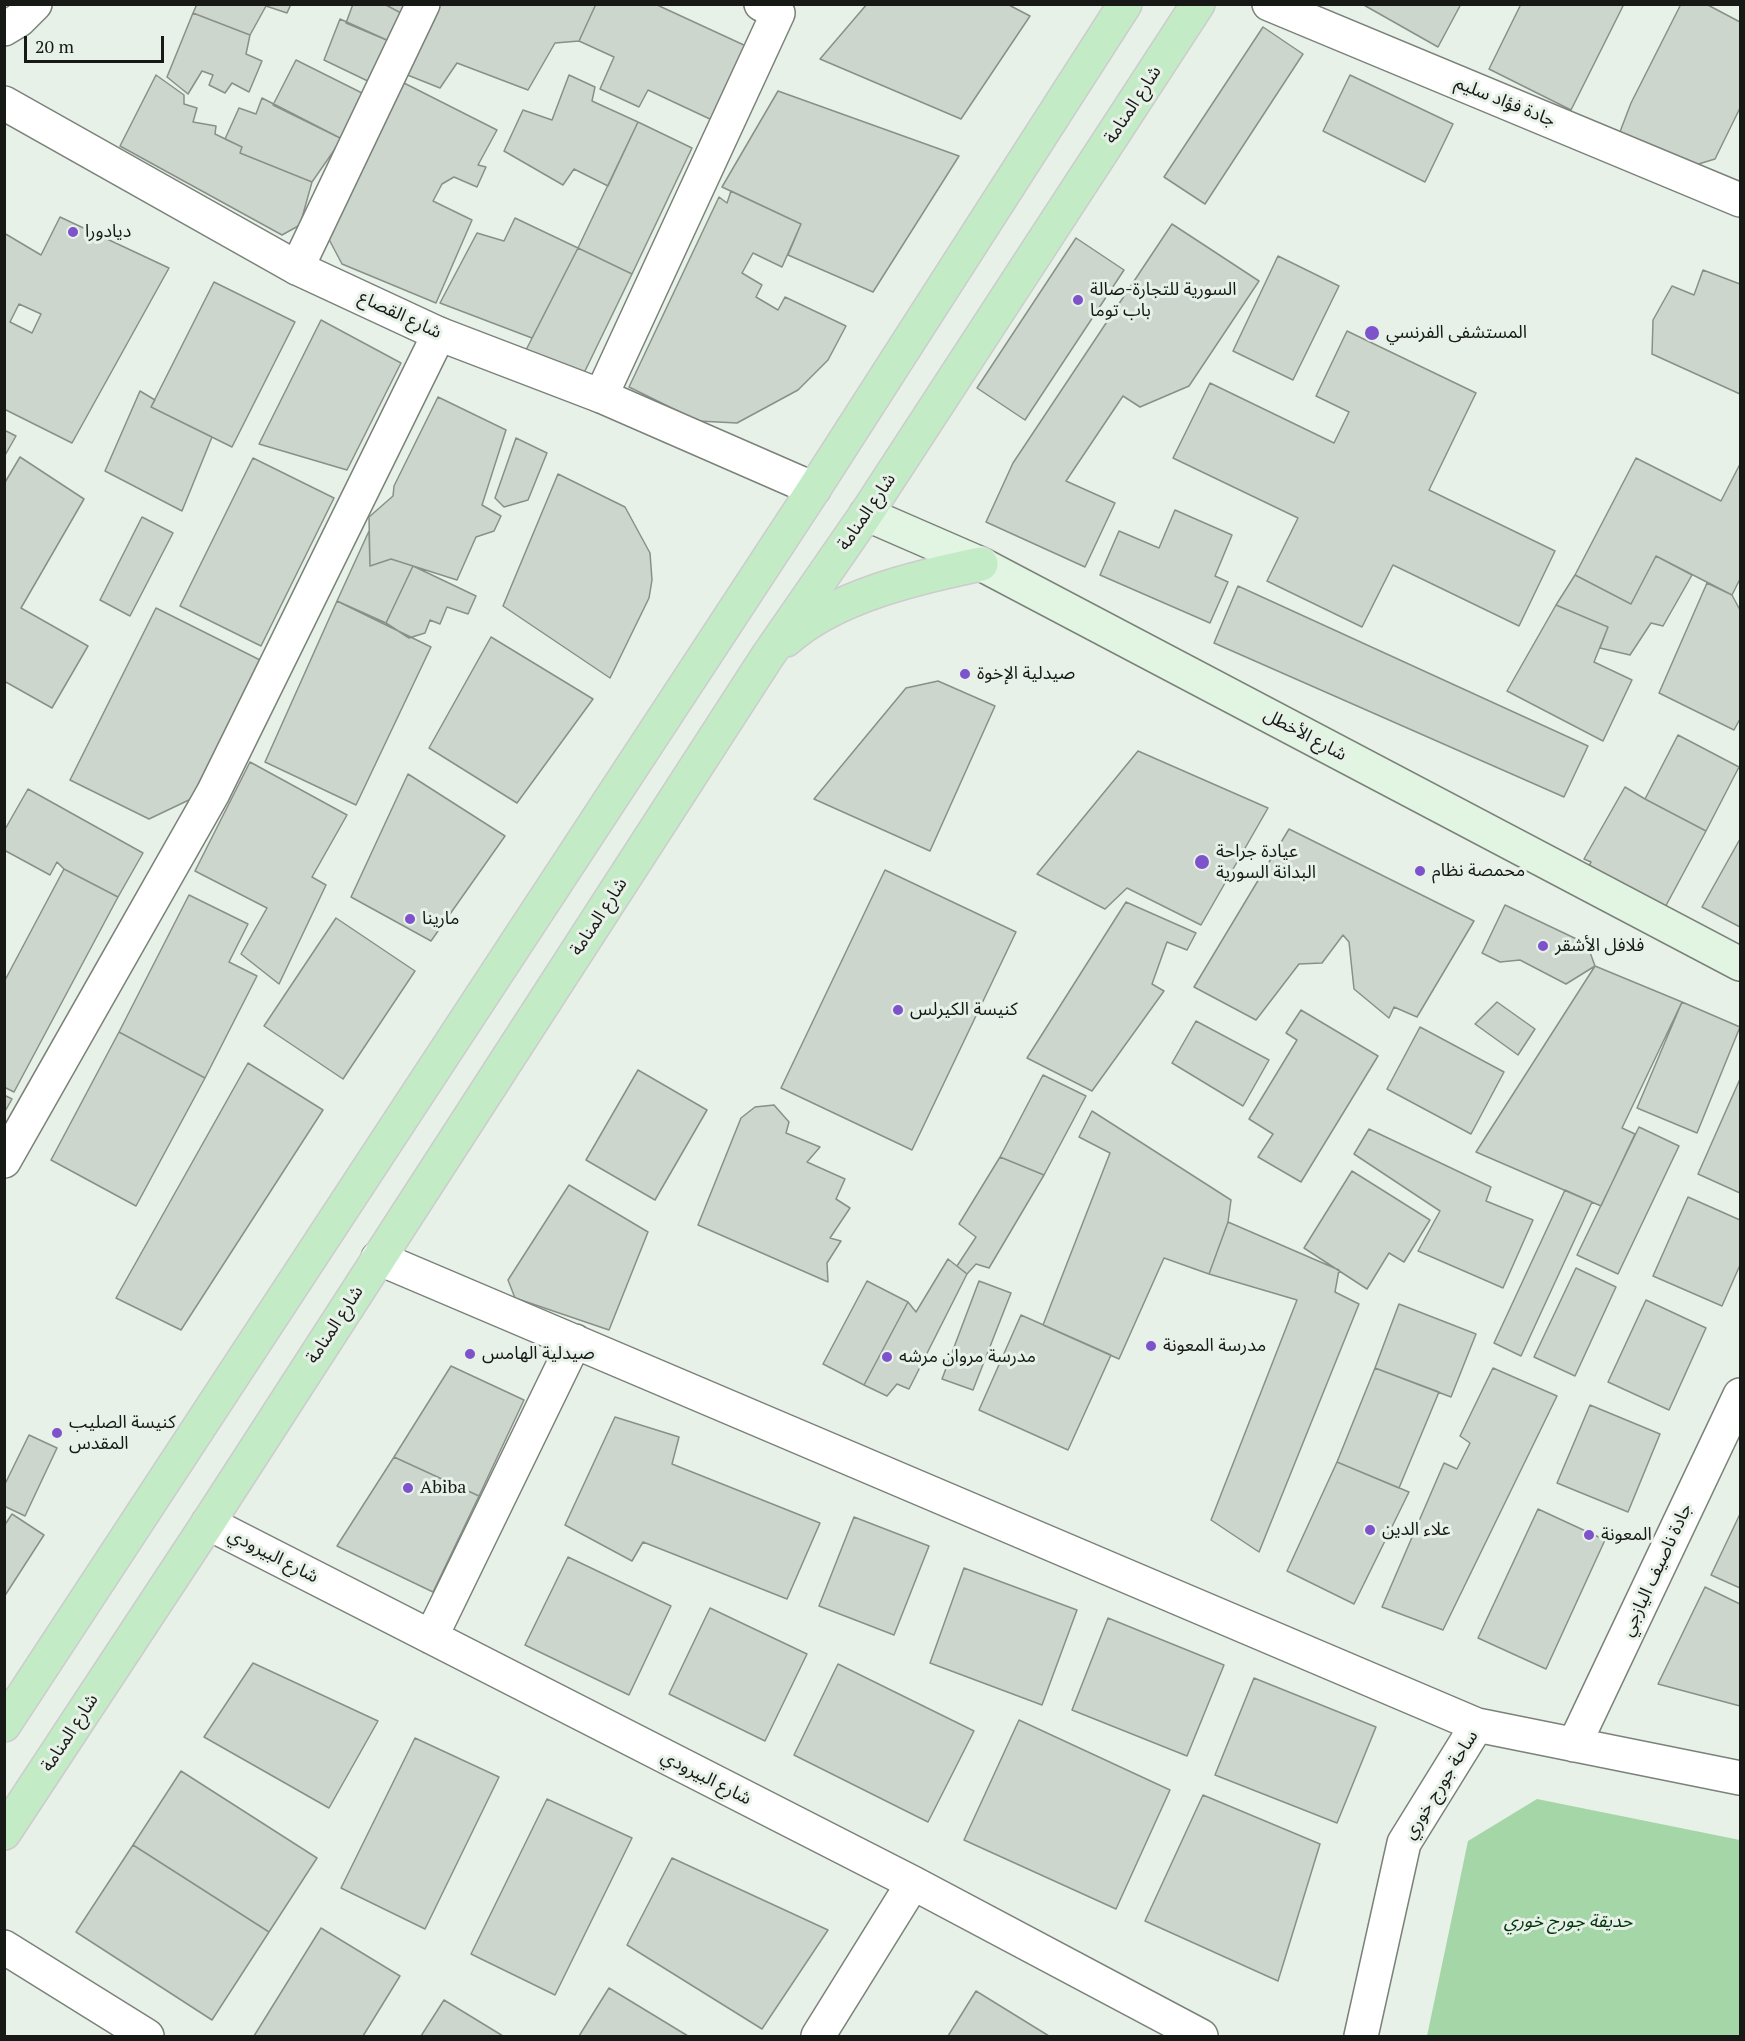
<!DOCTYPE html>
<html>
<head>
<meta charset="utf-8">
<style>
  body { margin:0 }
  #map { position:relative; width:1745px; height:2041px; overflow:hidden; background:#e8f1e8; font-family:"PT Serif",serif }
  canvas { display:block }
  .frame { position:absolute; inset:0; border:6px solid #161916; pointer-events:none }
  .scale { position:absolute; left:24px; top:36px; width:140px; height:27px; box-sizing:border-box; border:3px solid #161916; border-top:0; padding-left:8px; font-size:18px; line-height:21px; white-space:nowrap; color:#161916; -webkit-text-stroke:4px #e8f1e8; paint-order:stroke }
</style>
</head>
<body>
<div id="map">
<canvas width="1745" height="2041"></canvas>
<div class="frame"></div>
<div class="scale">20 m</div>
</div>
<script>
const ctx = document.querySelector('canvas').getContext('2d');
ctx.lineJoin = 'round';
function fill(path, color) {
  ctx.fillStyle = color;
  ctx.fill(path, 'evenodd');
}
function trace(path, color, width, dash) {
  ctx.strokeStyle = color;
  ctx.lineWidth = width;
  ctx.lineCap = dash ? 'butt' : 'round';
  ctx.setLineDash(dash || []);
  ctx.stroke(path);
}
function write(font, color, halo, rows, align = 'center') {
  ctx.font = font + ' "PT Serif","Noto Sans Arabic",serif';
  ctx.lineWidth = 6;
  ctx.setLineDash([]);
  ctx.textBaseline = 'middle';
  ctx.strokeStyle = halo;
  ctx.fillStyle = color;
  for (const [text, x, y, turn = 0] of rows) {
    ctx.save();
    ctx.translate(x, y);
    ctx.rotate((+turn || 0) * Math.PI / 180);
    ctx.textAlign = isNaN(turn) ? turn : align;
    if (halo) ctx.strokeText(text, 0, 0);
    ctx.fillText(text, 0, 0);
    ctx.restore();
  }
}
fill(new Path2D(`
  M1537 1799 1740 1840V2036H1427L1468 1841Z`), '#a5d6a8');
const building = new Path2D(`
  M197 4H291L287 13 266 6 250 35 193 13Z
  M353 4H384L401 13 389 41 346 23Z
  M384 4H413L401 13Z
  M438 4H596L579 41 555 43 528 90 457 63 440 88 405 74Z
  M596 4H655L746 46 712 120 648 90 639 107 600 89 614 57 579 41Z
  M867 4H1007L1030 16 961 119 820 59Z
  M1362 4H1461L1438 47Z
  M1521 4H1624L1571 110 1489 69Z
  M1681 4H1706L1740 22V108L1715 159 1692 166 1618 137 1631 103Z
  M193 13 250 35 246 54 262 61 249 92 232 83 225 93 209 85 213 75 202 71 188 94 167 77Z
  M340 19 389 41 374 84 324 60Z
  M1263 27 1303 54 1205 204 1164 177Z
  M296 60 364 94 342 139 273 105Z
  M156 75 184 95V104L197 108 193 122 216 126 215 134 242 147 240 153 312 182 300 225 282 235 120 146Z
  M569 75 595 87 592 101 638 122 608 186 574 169 563 185 504 151 523 110 552 120Z
  M1350 75 1453 124 1425 182 1323 131Z
  M404 83 497 130 478 165 486 167 477 187 454 177 442 184 433 201 472 220 436 303 342 264 323 228Z
  M778 91 959 156 873 292 788 255 801 224 722 187Z
  M262 98 342 139 312 182 240 153 242 147 225 139 239 108 256 114Z
  M638 122 692 148 632 274 578 248Z
  M731 191 801 224 782 267 753 253 742 273 762 285 756 297 778 310 785 297 846 326 828 360 798 390 737 423 698 421 629 387 719 197 727 203Z
  M60 217 169 268 72 443 4 409V233L41 255ZM19 304 41 314 32 333 10 322Z
  M515 218 578 248 532 338 440 303 477 233 504 241Z
  M1172 224 1259 281 1189 386 1140 407 1123 396 1066 481 1115 503 1085 567 986 522 1013 463Z
  M1076 238 1124 270 1025 420 977 388Z
  M578 248 632 274 584 373 526 350Z
  M1278 256 1339 286 1293 380 1233 351Z
  M1703 270 1740 284V394L1652 354 1653 320 1672 286 1694 295Z
  M214 282 295 322 232 447 151 407Z
  M321 320 401 363 347 470 259 444Z
  M1347 331 1476 393 1429 490 1555 551 1519 626 1393 565 1362 627 1267 581 1298 518 1173 458 1210 383 1334 443 1349 412 1316 396Z
  M140 391 155 400 151 407 212 437 182 511 105 471Z
  M438 397 506 430 482 505 501 516 494 531 476 537 457 580 391 559 370 566 369 517 393 496 394 486Z
  M4 430 16 436 4 457Z
  M516 438 547 453 528 500 504 507 495 498Z
  M20 457 84 499 21 608 88 646 52 708 4 681V484Z
  M253 458 334 498 261 646 180 606Z
  M1636 458 1721 501 1740 464V579L1732 595 1656 556 1631 604 1575 575Z
  M558 474 625 507 650 553 652 580 649 598 610 678 503 606Z
  M1175 510 1232 535 1215 576 1228 582 1210 623 1100 575 1119 531 1159 548Z
  M142 517 173 533 130 616 100 600Z
  M369 531 370 566 391 559 413 566 386 623 337 601Z
  M1656 556 1692 575 1663 626 1651 623 1630 655 1600 648 1608 627 1556 605 1575 575 1631 604Z
  M413 566 476 596 468 614 447 607 440 624 430 620 425 633 409 638 386 623Z
  M1707 583 1732 595 1740 610V719L1734 730 1659 693Z
  M1238 586 1588 746 1564 797 1214 643Z
  M337 601 431 647 356 805 265 762Z
  M1556 605 1608 627 1594 662 1632 680 1603 741 1507 691Z
  M156 608 260 660 191 799 149 819 70 780Z
  M491 637 593 699 517 803 429 748Z
  M938 681 995 706 930 851 814 799 906 688Z
  M1678 735 1739 767 1706 831 1645 799Z
  M1138 751 1268 808 1201 925 1127 888 1105 909 1037 874Z
  M250 762 347 815 312 877 326 885 279 984 241 954 267 908 195 871Z
  M408 774 505 836 431 941 351 897Z
  M1625 787 1645 799 1706 831 1662 913 1587 870 1591 862 1584 859Z
  M28 789 143 853 118 897 64 869 57 862 50 875 4 850V831Z
  M1289 829 1474 921 1417 1017 1394 1007 1389 1018 1354 989 1349 942 1343 935 1322 963 1299 964 1256 1020 1194 987Z
  M1740 839V927L1702 907Z
  M64 869 118 897 14 1092 4 1087V982Z
  M885 870 1016 932 912 1150 781 1088Z
  M189 895 248 924 229 962 257 976 205 1078 119 1032Z
  M1126 902 1196 933 1187 950 1167 942 1152 984 1164 991 1092 1091 1027 1058Z
  M1505 905 1587 944 1595 966 1566 984 1520 960 1500 962 1482 953Z
  M336 918 415 971 343 1079 264 1026Z
  M1595 966 1682 1002 1622 1128 1635 1134 1601 1206 1476 1152Z
  M1497 1002 1535 1029 1518 1055 1475 1024Z
  M1682 1002 1740 1027 1697 1133 1637 1108Z
  M1301 1010 1378 1056 1301 1182 1258 1157 1273 1134 1249 1119 1297 1040 1286 1033Z
  M1196 1021 1269 1060 1243 1106 1172 1063Z
  M1420 1027 1504 1072 1471 1134 1387 1089Z
  M119 1032 205 1078 136 1206 51 1160Z
  M248 1063 323 1110 181 1330 116 1298Z
  M638 1070 707 1110 655 1200 586 1160Z
  M1043 1075 1086 1096 1044 1175 1000 1157Z
  M1740 1079V1193L1698 1174Z
  M4 1095 12 1099 4 1113Z
  M774 1105 789 1122 786 1133 820 1147 807 1162 845 1179 836 1199 850 1208 830 1238 841 1241 827 1263 828 1282 698 1225 741 1118 755 1107Z
  M1092 1111 1231 1200 1228 1222 1209 1274 1164 1258 1119 1359 1043 1325 1110 1153 1079 1137Z
  M1639 1127 1679 1146 1618 1274 1577 1255Z
  M1369 1129 1491 1187 1486 1201 1533 1220 1503 1288 1418 1251 1440 1211 1354 1154Z
  M1000 1157 1044 1175 989 1268 976 1264 967 1274 957 1266 976 1237 959 1224Z
  M1352 1171 1430 1220 1404 1262 1389 1253 1367 1289 1304 1248Z
  M569 1185 648 1232 609 1330 515 1298 508 1280Z
  M1565 1190 1592 1202 1521 1356 1494 1343Z
  M1688 1197 1740 1220V1265L1722 1306 1653 1276Z
  M1228 1222 1339 1270 1335 1292 1359 1304 1259 1552 1211 1520 1297 1300 1209 1274Z
  M948 1259 967 1274 909 1389 897 1384 887 1396 864 1385 908 1302 916 1312Z
  M1576 1268 1616 1287 1575 1376 1534 1357Z
  M867 1281 908 1302 864 1385 823 1364Z
  M979 1281 1011 1293 973 1390 942 1379Z
  M1646 1300 1706 1328 1669 1410 1608 1382Z
  M1399 1304 1476 1334 1451 1397 1375 1368Z
  M1021 1315 1111 1355 1068 1450 979 1410Z
  M451 1366 524 1400 479 1496 394 1457Z
  M1375 1368 1439 1392 1399 1488 1337 1462Z
  M1493 1368 1557 1396 1443 1630 1382 1607 1444 1463 1457 1469 1470 1443 1460 1436Z
  M1590 1405 1660 1434 1628 1512 1557 1483Z
  M615 1417 679 1437 672 1464 820 1523 787 1599 643 1542 632 1561 565 1525Z
  M29 1435 57 1448 25 1516 4 1506V1486Z
  M394 1457 479 1496 433 1592 337 1546Z
  M1337 1462 1409 1492 1354 1604 1287 1571Z
  M1538 1509 1605 1540 1546 1669 1478 1638Z
  M12 1514 44 1535 4 1597V1526Z
  M1740 1514V1588L1711 1575Z
  M854 1517 929 1546 894 1635 819 1606Z
  M568 1557 671 1606 629 1695 525 1645Z
  M964 1568 1077 1610 1042 1705 930 1663Z
  M1705 1587 1740 1604V1706L1658 1684Z
  M710 1608 807 1654 765 1741 669 1694Z
  M1108 1618 1224 1665 1187 1756 1072 1710Z
  M253 1663 378 1721 329 1808 204 1737Z
  M838 1664 974 1731 928 1822 794 1755Z
  M1254 1678 1376 1727 1337 1823 1215 1775Z
  M1019 1720 1170 1790 1116 1909 964 1840Z
  M415 1738 499 1777 425 1929 341 1888Z
  M181 1771 317 1858 269 1932 133 1845Z
  M1203 1795 1320 1844 1278 1981 1145 1921Z
  M547 1799 632 1838 555 1995 471 1954Z
  M133 1845 269 1932 212 2020 76 1932Z
  M672 1858 828 1930 762 2029 627 1945Z
  M321 1928 400 1976 363 2036H254Z
  M609 1988 688 2036H579Z
  M976 1991 1049 2036H948Z
  M444 2000 503 2036H421Z`);
fill(building, '#cdd6cd');
trace(building, '#889088', 1.5);
const minor = new Path2D(`
  M1269 4 1740 200
  M297 268 423 4
  M601 396 778 13 761 4
  M4 1161 213 793 439 334
  M378 1258 1477 1725 1740 1778
  M208 1523 913 1883 1201 2036
  M431 1637 575 1341
  M1574 1745 1740 1395
  M4 1947 147 2036
  M818 2036 913 1883
  M1361 2036 1404 1843 1477 1725`);
const tertiary = new Path2D(`
  M4 29 19 20 35 4
  M4 103 297 268 439 334 601 396 814 489`);
const secondary = new Path2D(`
  M866 514 981 564 1740 964`);
const primary = new Path2D(`
  M786 640C835 596 918 577 981 564
  M4 1725 814 489 1125 4
  M4 1833 208 1523 767 657 866 514 1198 4`);
trace(minor, '#7a827a', 36);
trace(tertiary, '#7a827a', 36);
trace(secondary, '#7a827a', 36);
trace(primary, '#ccc', 36);
trace(minor, '#fff', 33);
trace(tertiary, '#fff', 33);
trace(secondary, '#e1f5e2', 33);
trace(primary, '#c3ebc6', 33);
for (const [x, y, r, color] of [
  [73,232,6,"#7d52cb"],
  [1078,300,6,"#7d52cb"],
  [1372,333,8,"#7d52cb"],
  [965,674,6,"#7d52cb"],
  [1202,862,8,"#7d52cb"],
  [1420,871,6,"#7d52cb"],
  [410,919,6,"#7d52cb"],
  [1543,946,6,"#7d52cb"],
  [898,1010,6,"#7d52cb"],
  [1151,1346,6,"#7d52cb"],
  [470,1354,6,"#7d52cb"],
  [887,1357,6,"#7d52cb"],
  [57,1433,6,"#7d52cb"],
  [408,1488,6,"#7d52cb"],
  [1370,1530,6,"#7d52cb"],
  [1589,1535,6,"#7d52cb"]
]) {
  const dot = new Path2D();
  dot.arc(x, y, r, 0, 2 * Math.PI);
  ctx.fillStyle = color;
  ctx.fill(dot);
  trace(dot, '#e8f1e8', 2);
}
write('18px', '#161916', '#e8f1e8', [
  ["جادة فؤاد سليم",1505,102,22],
  ["شارع المنامة",1133,105,-57],
  ["شارع القصاع",400,315,25],
  ["شارع المنامة",867,512,-56],
  ["شارع الأخطل",1305,735,28],
  ["شارع المنامة",599,917,-57],
  ["شارع المنامة",335,1325,-57],
  ["شارع البيرودي",273,1556,27],
  ["جادة ناصيف اليازجي",1657,1570,-65],
  ["شارع المنامة",70,1733,-57],
  ["شارع البيرودي",706,1778,27],
  ["ساحة جورج خوري",1441,1785,-58]
]);
write('18px', '#161916', '#e8f1e8', [
  ["ديادورا",85,232],
  ["السورية للتجارة-صالة",1090,290],
  ["باب توما",1090,311],
  ["المستشفى الفرنسي",1386,333],
  ["صيدلية الإخوة",977,674],
  ["عيادة جراحة",1216,852],
  ["البدانة السورية",1216,873],
  ["محمصة نظام",1432,871],
  ["مارينا",422,919],
  ["فلافل الأشقر",1555,946],
  ["كنيسة الكيرلس",910,1010],
  ["مدرسة المعونة",1163,1346],
  ["صيدلية الهامس",482,1354],
  ["مدرسة مروان مرشه",899,1357],
  ["كنيسة الصليب",69,1423],
  ["المقدس",69,1444],
  ["Abiba",420,1488],
  ["علاء الدين",1382,1530],
  ["المعونة",1601,1535]
], 'left');
write('italic 18px', '#00340c', '#e8f1e8', [
  ["حديقة جورج خوري",1568,1922]
]);
</script>
</body>
</html>
